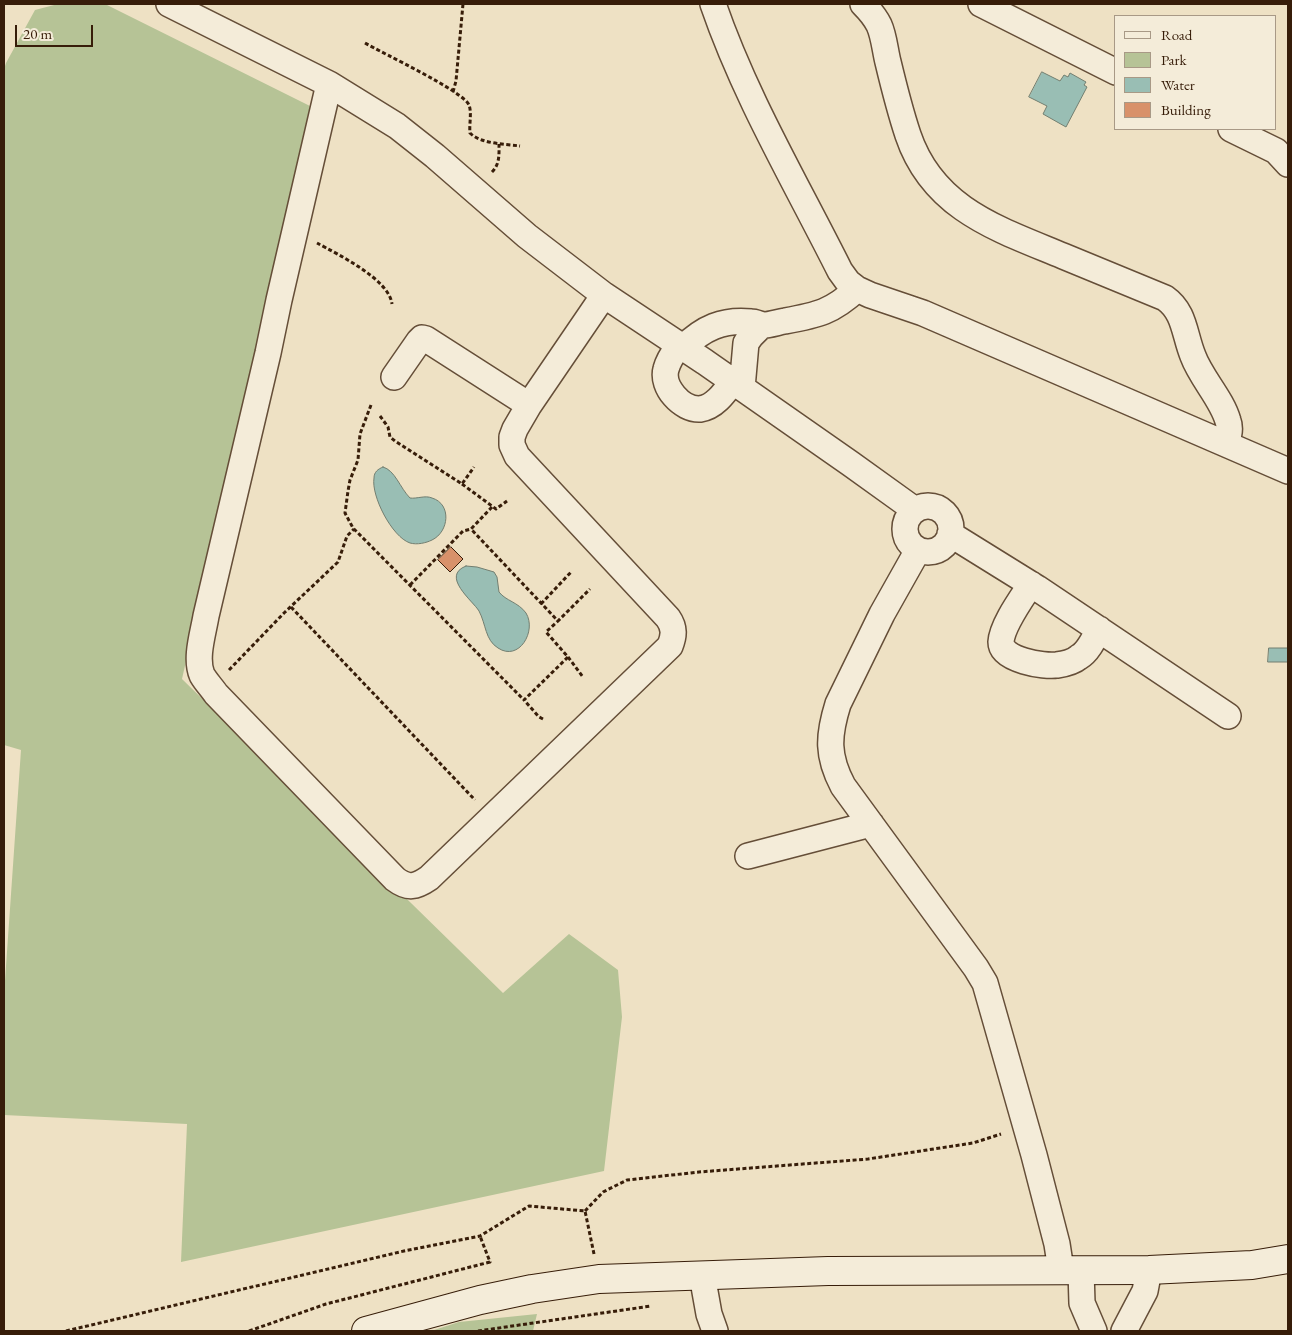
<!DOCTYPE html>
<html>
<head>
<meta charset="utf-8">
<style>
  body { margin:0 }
  #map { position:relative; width:1292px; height:1335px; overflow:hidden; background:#eee1c4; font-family:"EB Garamond",serif }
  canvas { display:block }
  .frame { position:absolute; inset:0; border:5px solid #371d09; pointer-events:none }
  .legend { position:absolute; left:1114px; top:15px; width:162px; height:115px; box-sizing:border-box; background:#f4ecd9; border:1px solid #a89986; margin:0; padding:6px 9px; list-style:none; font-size:15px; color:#371d09 }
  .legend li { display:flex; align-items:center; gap:10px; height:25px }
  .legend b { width:25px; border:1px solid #a89986 }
  .scale { position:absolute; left:15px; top:25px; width:78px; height:22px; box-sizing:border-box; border:2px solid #371d09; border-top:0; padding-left:6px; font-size:15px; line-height:18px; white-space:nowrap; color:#371d09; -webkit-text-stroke:4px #f4ecd9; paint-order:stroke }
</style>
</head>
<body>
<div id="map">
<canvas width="1292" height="1335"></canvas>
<div class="frame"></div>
<ul class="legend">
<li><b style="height:6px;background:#f4ecd9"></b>Road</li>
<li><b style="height:14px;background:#b6c396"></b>Park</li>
<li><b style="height:14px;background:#99beb4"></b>Water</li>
<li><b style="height:14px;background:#d8916a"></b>Building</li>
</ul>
<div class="scale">20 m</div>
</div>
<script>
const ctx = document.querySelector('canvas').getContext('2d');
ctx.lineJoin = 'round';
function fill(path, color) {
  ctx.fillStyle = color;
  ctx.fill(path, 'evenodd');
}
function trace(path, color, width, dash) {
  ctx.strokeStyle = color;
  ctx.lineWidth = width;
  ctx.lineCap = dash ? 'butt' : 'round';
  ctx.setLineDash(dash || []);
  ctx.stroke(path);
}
fill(new Path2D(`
  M58 4H105L310 106 182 679 503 993 569 934 618 970 622 1017 604 1171 181 1262 187 1124 4 1115V995L21 750 4 745V69L6 63 35 10Z
  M537 1314 533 1331H431L459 1322Z`), '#b6c396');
const water = new Path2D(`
  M1042 72 1060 81 1064 75 1068 77 1070 73 1086 82 1084 85 1087 87 1066 127 1043 114 1047 106 1029 97Z
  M383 467C395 470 400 488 410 498 417 499 425 495 432 498 452 504 449 532 432 540 426 543 417 545 410 543 392 537 371 496 374 478 374 472 378 469 383 467Z
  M466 566 477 567 494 572 497 577 499 592C506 601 518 602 526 613 537 631 519 662 498 648 485 640 486 624 479 611 473 601 440 576 466 566Z
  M1269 648H1288V662H1268Z`);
fill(water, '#99beb4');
trace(water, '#727e70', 1);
const building = new Path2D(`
  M451 547 463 559 450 572 438 560Z`);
fill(building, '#d8916a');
trace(building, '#371d09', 1);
const street = new Path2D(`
  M169 4 329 84 397 126 435 156 527 236 604 295 705 362 851 464 915 510
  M713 4C745 97 796 183 840 271L848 282 857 289
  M863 4C869 10 875 17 879 25 884 36 885 50 888 62 894 87 900 111 908 135 933 209 998 229 1063 256 1097 270 1131 284 1165 298 1185 312 1184 334 1193 356 1201 378 1222 399 1228 421 1231 429 1229 436 1226 443
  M981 4 1116 72
  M329 84 279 300 268 353 206 616C203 634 195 658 202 675 206 682 212 688 216 694L395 879C408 889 416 887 429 878L670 646C674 636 675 628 668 618L517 456 512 445V437L515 429 529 405 604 295
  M1231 129 1276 151 1288 164
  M679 345C674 352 668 361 666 369 661 387 682 410 700 409 715 407 725 392 733 381
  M683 348C703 328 723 319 751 322 755 322 759 324 763 325 770 325 778 322 785 321 818 315 832 312 857 289L870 295 923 313 1288 471
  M394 377 419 341 422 338 426 339 529 405
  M742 388 746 343 751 336 762 325
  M905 529a23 23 0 1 1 46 0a23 23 0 1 1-46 0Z
  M950 534 1037 588 1228 716
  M918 550 882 614 838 704C828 736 827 756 843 786L976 968 985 983 1034 1155 1057 1244 1061 1270
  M1031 584C1022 598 1002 625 1001 642 1001 660 1044 667 1057 665 1065 664 1073 662 1079 657 1088 652 1094 639 1099 629
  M748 856 871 824
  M1081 1271 1082 1303 1094 1331
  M702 1275 709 1314 715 1331
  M1124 1331 1145 1291 1149 1270`);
const secondary = new Path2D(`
  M366 1331 480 1300 532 1289 599 1279 828 1271 1149 1270 1252 1265 1288 1259`);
trace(street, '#654e38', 28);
trace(secondary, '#371d09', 30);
trace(new Path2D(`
  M365 43C382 53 463 91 469 105 472 113 469 124 470 133 481 144 505 144 520 146
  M453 92 456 81 463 4
  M492 172C500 164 499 154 499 144
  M317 243C337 254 389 279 392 304
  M371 405 360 434 358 460 350 480 348 491 345 513 353 528 524 700
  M380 416 388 427 390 437 395 441 462 484 474 467
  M462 484 496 509 507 501
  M492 507 471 529 558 621 590 589
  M410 585 463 531 471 529
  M541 604 572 571
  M291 607 475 800
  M568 657 583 677
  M229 670 284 613 338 562 347 536 354 529
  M543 719 539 717 524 700 568 657 546 632 558 621
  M585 1211 603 1192 627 1180 699 1172 868 1159 973 1143 1001 1134
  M66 1331 404 1251 480 1236 529 1206 585 1211 594 1254
  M249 1331 326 1304 490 1262 480 1236
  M478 1331 651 1306`), '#371d09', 3, [4, 2.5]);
trace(street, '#f4ecd9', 25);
trace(secondary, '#f4ecd9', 28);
</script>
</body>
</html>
